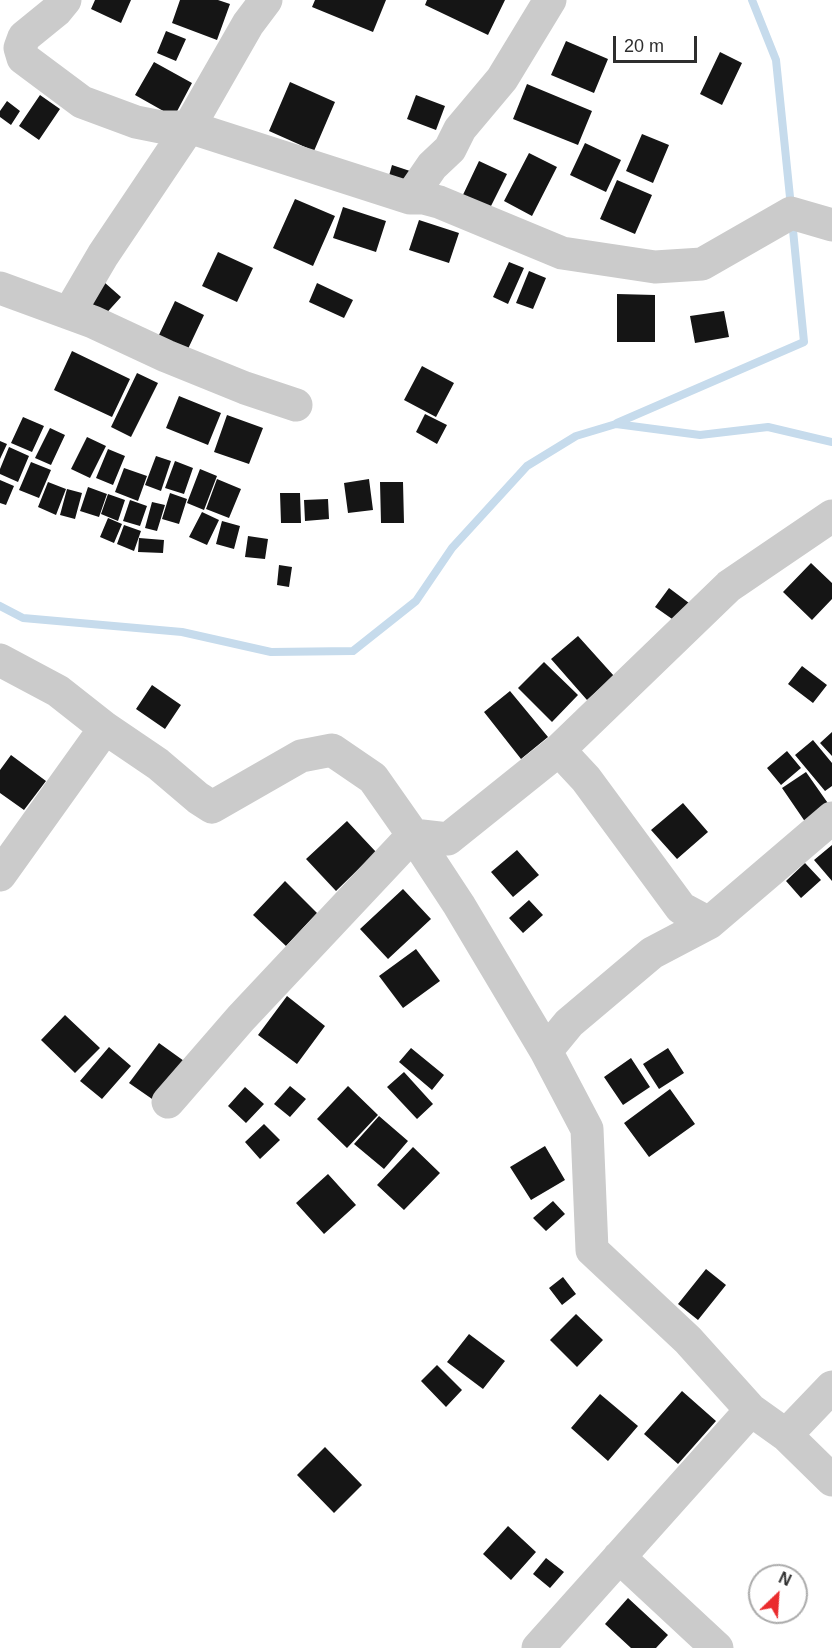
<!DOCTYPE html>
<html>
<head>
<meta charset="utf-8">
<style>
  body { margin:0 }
  #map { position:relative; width:832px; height:1648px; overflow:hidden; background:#fff; font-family:Helvetica,sans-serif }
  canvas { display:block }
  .north { position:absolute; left:748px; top:1564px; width:60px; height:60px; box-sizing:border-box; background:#fff; border:2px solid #ababab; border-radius:50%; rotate:25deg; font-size:16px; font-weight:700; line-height:24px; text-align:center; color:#2e2e2e }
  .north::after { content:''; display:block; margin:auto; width:21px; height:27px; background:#ea2b2d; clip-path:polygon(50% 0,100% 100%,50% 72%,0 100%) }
  .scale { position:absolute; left:613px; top:36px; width:84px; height:27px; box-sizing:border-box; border:3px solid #2e2e2e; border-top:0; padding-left:8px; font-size:18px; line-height:21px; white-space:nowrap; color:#2e2e2e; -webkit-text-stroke:4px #fff; paint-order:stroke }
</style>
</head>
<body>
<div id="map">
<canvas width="832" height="1648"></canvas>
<div class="north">N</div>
<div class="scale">20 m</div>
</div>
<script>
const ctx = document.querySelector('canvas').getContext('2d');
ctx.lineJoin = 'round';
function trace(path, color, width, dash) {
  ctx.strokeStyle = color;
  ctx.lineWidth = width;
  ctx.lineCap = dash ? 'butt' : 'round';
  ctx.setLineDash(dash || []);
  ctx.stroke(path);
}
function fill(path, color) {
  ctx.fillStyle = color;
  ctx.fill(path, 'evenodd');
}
trace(new Path2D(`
  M752 0 776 60 791 207
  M617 423 804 342 792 220
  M0 606 23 618 182 632 271 652 353 651 416 601 452 548 527 466 576 436 616 424 700 435 768 427 832 442`), '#c6dbec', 8);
fill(new Path2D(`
  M95 0H131L121 23 91 9Z
  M180 0H218L230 4 217 40 172 23Z
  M315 0H386L373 32 312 7Z
  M427 0H505L488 35 425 5Z
  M166 31 186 39 176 61 157 53Z
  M566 41 608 59 594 93 551 75Z
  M720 52 742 63 722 105 700 94Z
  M154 62 192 83 174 117 135 95Z
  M290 82 335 102 314 151 269 131Z
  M527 84 592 111 578 145 513 119Z
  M40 95 60 109 39 140 19 126Z
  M416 95 445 106 436 130 407 119Z
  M7 101 20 111 11 125 0 117V111Z
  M642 134 669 145 653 183 626 171Z
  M585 143 621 160 606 192 570 175Z
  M529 153 557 167 532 216 504 201Z
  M479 161 507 174 488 212 461 199Z
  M392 165 419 174 414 191 387 183Z
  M617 180 652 195 635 234 600 219Z
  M295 199 335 216 313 266 273 248Z
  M343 207 386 221 376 252 333 238Z
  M419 220 459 233 449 263 409 250Z
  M218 252 253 268 237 302 202 286Z
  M509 262 524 268 508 304 493 297Z
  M529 271 546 278 533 309 516 303Z
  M104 282 121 297 102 318 85 303Z
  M317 283 353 300 344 318 309 302Z
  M617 294 655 295V342H617Z
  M175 301 204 315 187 351 158 337Z
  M724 311 729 337 695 343 690 316Z
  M72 351 130 379 112 417 54 390Z
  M422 366 454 383 436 417 404 400Z
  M137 373 158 383 131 437 111 427Z
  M179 396 221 413 208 445 166 428Z
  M425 414 447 425 437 444 416 432Z
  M227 415 263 428 249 464 214 452Z
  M23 417 44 426 32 452 11 443Z
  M50 428 65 435 51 465 35 458Z
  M87 437 106 446 90 478 71 469Z
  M0 441 7 444 0 459Z
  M9 447 29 456 18 482 0 474V469Z
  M108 449 125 456 113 485 96 478Z
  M156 456 171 461 161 491 145 485Z
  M175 461 193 468 184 494 165 488Z
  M31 462 51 470 39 498 19 490Z
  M124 468 147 476 138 501 115 492Z
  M200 469 217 476 204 510 187 503Z
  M217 479 241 489 229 518 206 509Z
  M369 479 373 510 348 513 344 483Z
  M0 480 14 486 6 505 0 503Z
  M48 482 66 489 56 515 38 507Z
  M380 482H403L404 523H381Z
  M88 487 107 494 99 517 80 511Z
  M67 489 82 493 75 519 60 515Z
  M170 493 187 499 179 524 162 519Z
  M280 493H300L301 523H281Z
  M108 494 125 500 118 521 101 514Z
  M328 499 329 519 305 521 304 500Z
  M130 500 147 506 140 526 123 521Z
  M152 502 165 505 157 531 145 528Z
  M202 512 219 520 207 545 189 537Z
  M108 518 122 524 114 543 100 537Z
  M222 521 240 526 234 549 216 544Z
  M124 525 141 531 134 551 117 544Z
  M248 536 268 539 265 559 245 557Z
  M139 538 164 540 163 553 138 552Z
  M811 563 832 583V599L812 620 783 592Z
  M279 565 292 567 289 587 277 585Z
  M669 588 689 603 675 621 655 607Z
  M578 636 614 676 587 700 551 659Z
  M544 662 578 695 552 722 518 688Z
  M802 666 827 685 813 703 788 684Z
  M152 685 181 705 165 729 136 709Z
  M510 691 548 737 521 759 484 712Z
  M832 732V756L820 743Z
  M813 740 832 763V786L825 791 795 755Z
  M787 751 801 768 781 785 767 768Z
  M11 755 46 781 24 810 0 793V770Z
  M806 772 832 809 808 826 782 788Z
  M683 803 708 832 677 859 651 830Z
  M347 821 376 852 336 891 306 859Z
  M832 845V881L814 860Z
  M517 850 539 875 513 897 491 872Z
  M805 863 821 880 801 898 786 881Z
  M285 881 317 913 286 946 253 915Z
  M403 889 431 919 388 959 360 929Z
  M529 900 543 915 523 933 509 918Z
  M416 949 440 981 403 1008 379 976Z
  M287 996 325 1026 297 1064 258 1035Z
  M65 1015 100 1048 75 1073 41 1040Z
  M159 1043 184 1061 155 1101 129 1083Z
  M109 1047 131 1066 102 1099 80 1081Z
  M411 1048 444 1075 432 1090 399 1062Z
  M668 1048 684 1073 659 1089 643 1064Z
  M631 1058 650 1087 623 1105 604 1077Z
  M404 1072 433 1104 417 1119 387 1087Z
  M290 1086 306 1099 290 1117 274 1104Z
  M348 1086 378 1115 347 1148 317 1119Z
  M245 1087 264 1104 246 1123 228 1106Z
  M670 1089 695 1124 649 1157 624 1123Z
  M379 1116 408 1141 384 1169 354 1144Z
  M264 1124 280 1140 260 1159 245 1142Z
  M545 1146 565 1180 531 1200 510 1167Z
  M413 1147 440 1173 404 1210 377 1185Z
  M328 1174 356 1205 324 1234 296 1203Z
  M553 1201 565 1214 546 1231 533 1218Z
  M706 1269 726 1285 698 1320 678 1304Z
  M563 1277 576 1294 562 1305 549 1288Z
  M576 1314 603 1340 577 1367 550 1340Z
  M469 1334 505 1361 483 1389 447 1362Z
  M437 1365 462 1390 446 1407 421 1381Z
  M682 1391 716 1421 678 1464 644 1434Z
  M600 1394 638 1426 608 1461 571 1428Z
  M325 1447 362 1485 334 1513 297 1475Z
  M508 1526 536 1552 511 1580 483 1554Z
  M546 1558 564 1572 550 1588 533 1574Z
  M628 1598 668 1635 656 1648H631L605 1624Z`), '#151515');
trace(new Path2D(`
  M65 0 56 11 24 37 20 48 23 58 82 102 136 122 161 127H189L410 198 432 166 450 149 460 129 502 79 550 0
  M410 198H424L439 202 562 253 655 267 702 264 791 213 832 225
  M0 288 93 322 166 356 245 388 296 405
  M69 313 103 255 189 127 248 24 266 0
  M0 660 58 691 105 728 158 764 198 798 212 807 301 756 332 750 373 778 413 835 459 905 546 1051 587 1129 592 1250 688 1340 751 1410 786 1435 832 1480
  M559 750 729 586 832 516
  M0 875 105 728
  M546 1051 569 1023 652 953 709 923 832 818
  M168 1102 241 1018 413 835 448 839 559 750 586 779 681 908 709 923
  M786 1435 832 1387
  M619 1557 717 1648
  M538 1648 751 1410`), '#cbcbcb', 33);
</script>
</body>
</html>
